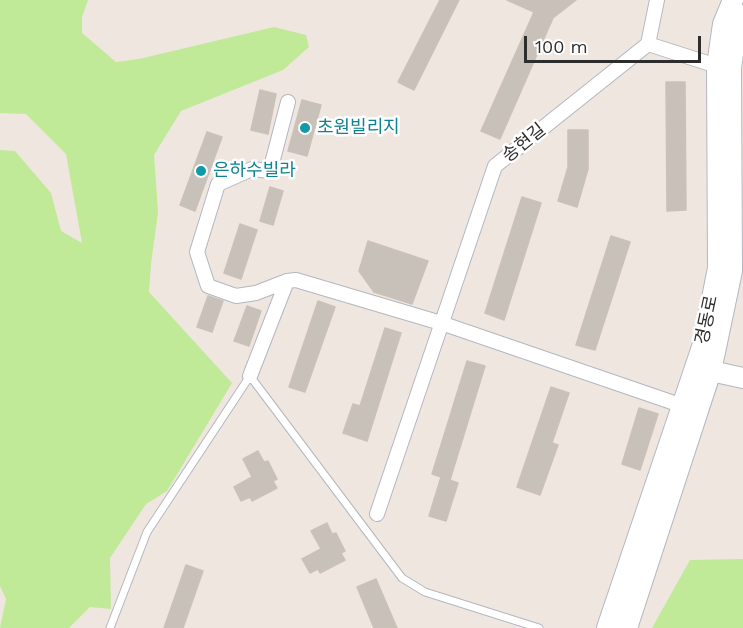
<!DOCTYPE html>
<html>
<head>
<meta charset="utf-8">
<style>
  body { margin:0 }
  #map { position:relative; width:743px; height:628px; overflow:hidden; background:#efe6df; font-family:"Work Sans",sans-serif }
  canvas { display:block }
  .scale { position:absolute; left:524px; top:36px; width:177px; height:27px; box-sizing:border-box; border:3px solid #2d2d2d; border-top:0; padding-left:8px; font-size:18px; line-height:21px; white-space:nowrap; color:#2d2d2d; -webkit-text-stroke:4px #fff; paint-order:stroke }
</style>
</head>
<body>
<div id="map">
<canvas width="743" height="628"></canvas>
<div class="scale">100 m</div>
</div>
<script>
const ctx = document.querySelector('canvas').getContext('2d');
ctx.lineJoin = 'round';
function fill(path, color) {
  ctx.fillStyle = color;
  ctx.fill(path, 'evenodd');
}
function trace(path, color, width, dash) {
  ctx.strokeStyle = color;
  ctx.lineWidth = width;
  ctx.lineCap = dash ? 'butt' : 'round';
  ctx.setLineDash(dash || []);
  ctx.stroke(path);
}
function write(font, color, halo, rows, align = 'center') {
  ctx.font = font + ' "Work Sans","Noto Sans KR",sans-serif';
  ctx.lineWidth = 5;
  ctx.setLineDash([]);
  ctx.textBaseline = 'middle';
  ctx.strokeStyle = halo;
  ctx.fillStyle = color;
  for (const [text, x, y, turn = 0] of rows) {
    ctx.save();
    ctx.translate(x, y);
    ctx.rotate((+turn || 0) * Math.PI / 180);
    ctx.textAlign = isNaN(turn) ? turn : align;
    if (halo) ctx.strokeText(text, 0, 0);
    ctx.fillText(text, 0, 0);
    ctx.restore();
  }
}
fill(new Path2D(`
  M0 0H88L82 17V33L116 62 139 59 274 27 306 35 309 47 283 70 181 111 154 155 158 212 151 264 149 292 232 383 167 491 146 504 110 558 111 609 90 607 69 628H0L6 599 0 586V150L15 151 51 193 61 231 82 243 66 154 26 114 0 113Z
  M743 559V628H652L690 560Z`), '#c0e998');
const building = new Path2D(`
  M440 0H459L414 90 398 82Z
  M507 0H576L553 18 500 139 481 131 534 12Z
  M666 82H685L686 210 667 211Z
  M260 90 276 94 268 134 251 130Z
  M302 100 321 105 307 156 288 151Z
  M568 130H588V169L577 207 558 201 568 167Z
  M207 132 222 137 195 211 180 205Z
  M270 187 283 191 273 225 260 221Z
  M522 197 541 203 504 320 485 313Z
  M240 224 257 230 241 279 224 273Z
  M611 236 630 242 595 350 576 345Z
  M368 241 428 261 412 304 374 292 359 271Z
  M208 296 223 301 212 332 197 327Z
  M318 301 335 307 305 392 289 387Z
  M247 306 261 311 249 346 234 341Z
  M385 328 401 333 367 441 343 433 353 404 360 406Z
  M467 361 485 366 450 480 432 474Z
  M551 387 569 393 552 443 558 445 540 495 517 487Z
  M639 408 658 414 640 470 622 464Z
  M258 451 264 462 268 461 277 479 273 481 277 488 252 501 250 497 241 501 234 487 252 477 243 459Z
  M441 477 458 483 446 521 429 516Z
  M327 523 332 534 336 533 345 551 341 553 345 560 320 573 318 569 310 573 302 559 321 549 311 531Z
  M186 565 203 571 183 628H164Z
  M376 579 397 628H374L357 587Z`);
fill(building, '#c8c1ba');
trace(building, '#cbc1b8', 1.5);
const lane = new Path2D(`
  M110 628 147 532 250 376 402 578 425 592 539 628`);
const street = new Path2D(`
  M648 44 717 66
  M287 281 256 293 236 296 208 286 197 252 218 184 252 169 270 171 288 102
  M250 376 287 281 296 280 441 323 683 406
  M377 514 495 166 648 44 657 0`);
const secondary = new Path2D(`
  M711 371 743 378
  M607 628 703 344 718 268 717 66 723 24 733 0
  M627 628 711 371 732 271 731 68 737 27 743 15`);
trace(lane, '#b3b7c1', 9);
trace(street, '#b3b7c1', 16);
trace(secondary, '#b3b7c1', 22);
trace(lane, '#fff', 7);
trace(street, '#fff', 14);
trace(secondary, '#fff', 20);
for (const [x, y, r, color] of [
  [305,128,6,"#0f9aa8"],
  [201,171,6,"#0f9aa8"]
]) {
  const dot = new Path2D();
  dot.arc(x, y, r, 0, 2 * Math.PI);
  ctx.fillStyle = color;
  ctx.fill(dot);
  trace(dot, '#fff', 2);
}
write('18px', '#0d838f', '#fff', [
  ["초원빌리지",317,128],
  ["은하수빌라",213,171]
], 'left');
write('18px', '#2d2d2d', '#fff', [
  ["송현길",524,143,-39],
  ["경동로",707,320,-78]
]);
</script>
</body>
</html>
